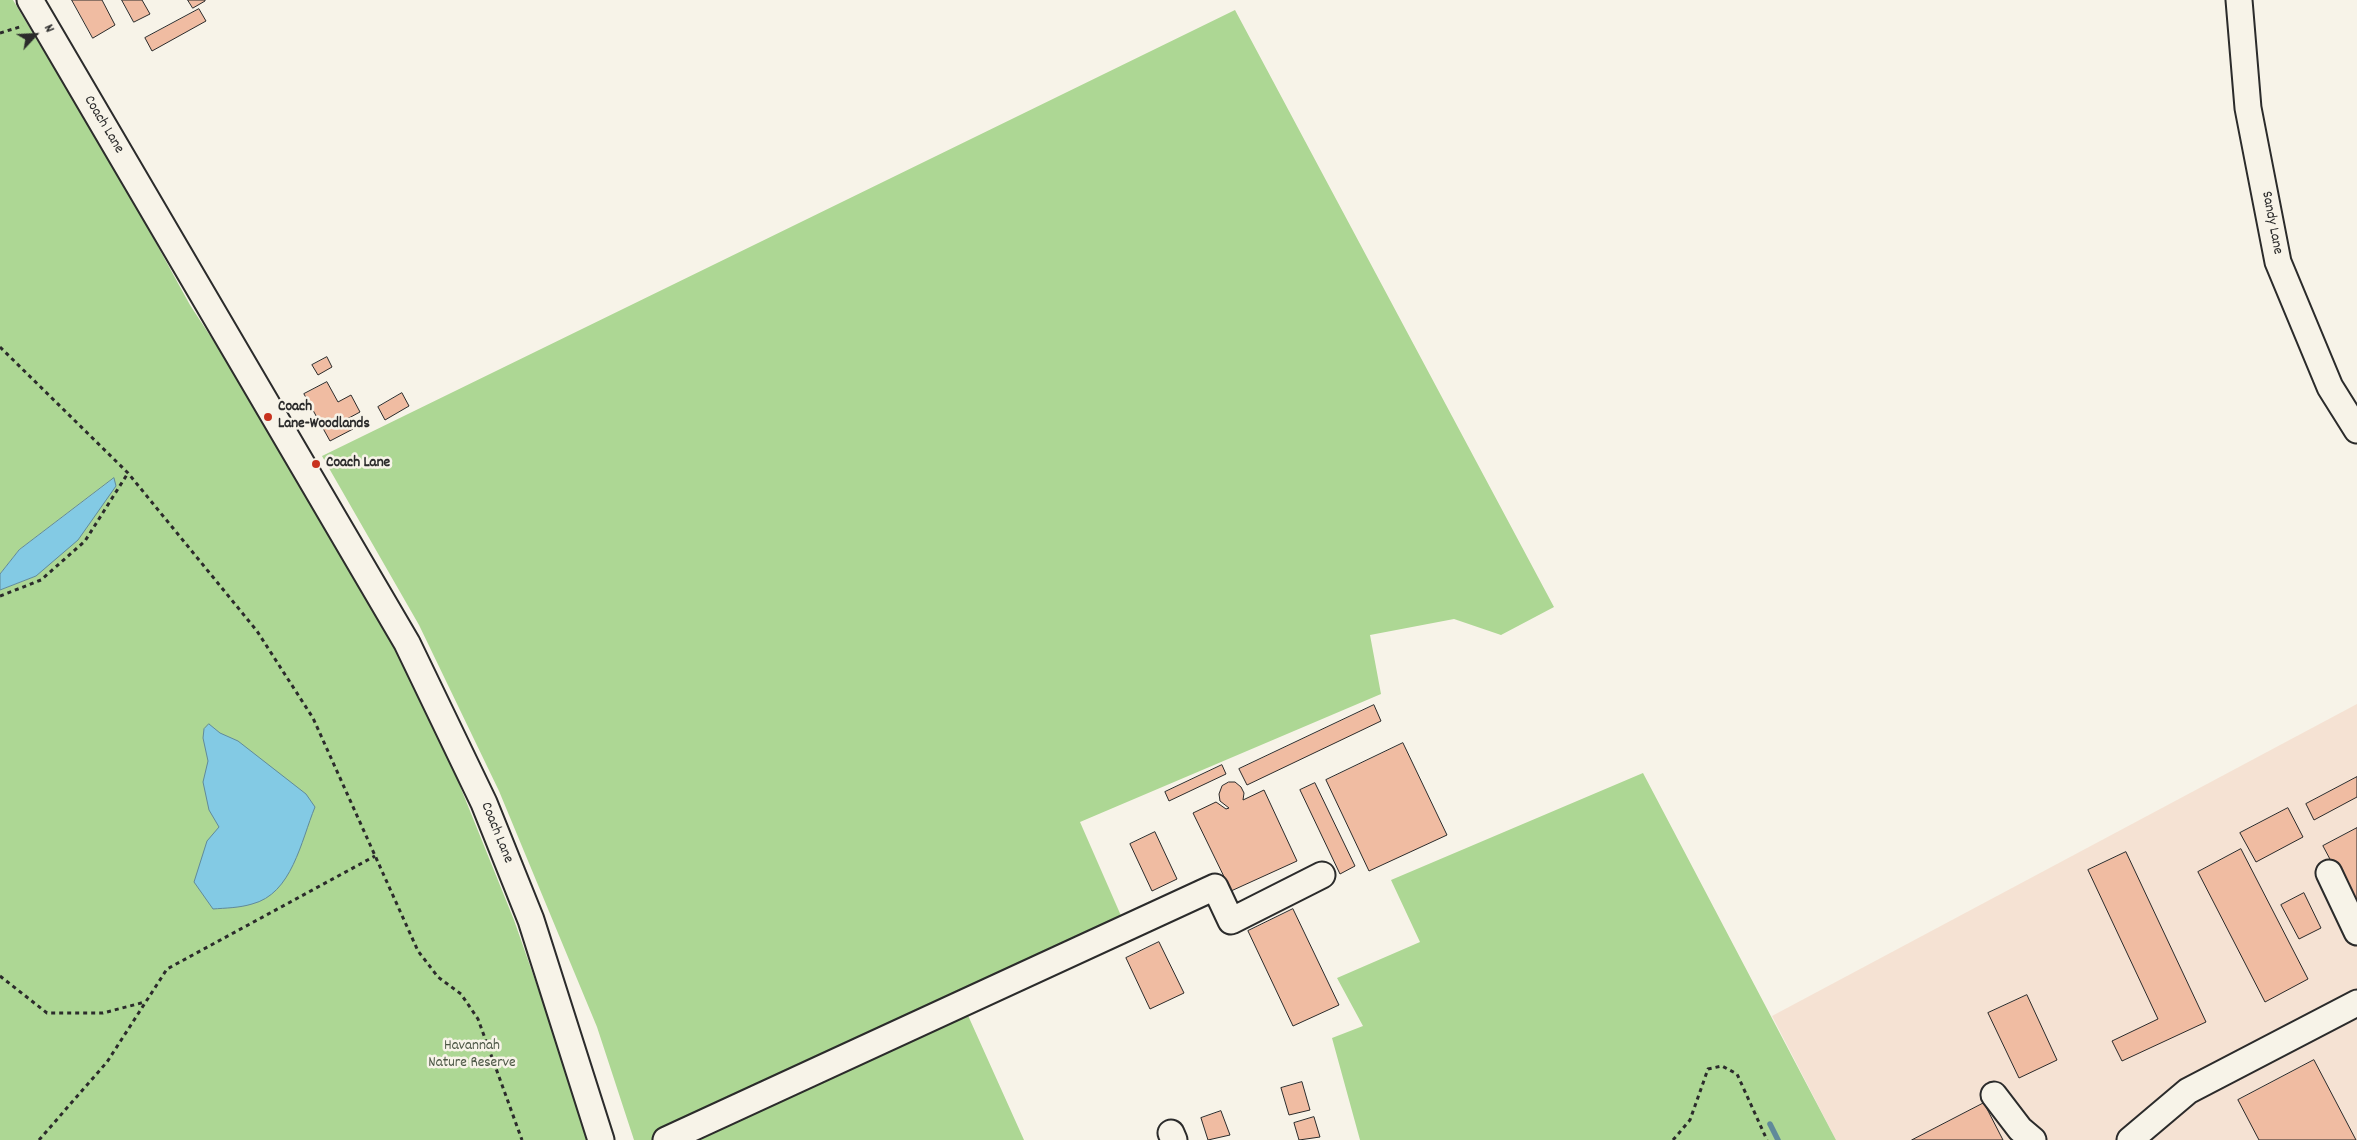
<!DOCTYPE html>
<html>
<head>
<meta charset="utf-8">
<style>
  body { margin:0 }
  #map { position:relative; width:2357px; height:1140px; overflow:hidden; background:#f7f3e8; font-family:Dekko,sans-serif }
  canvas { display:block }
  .north { position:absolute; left:10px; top:10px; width:50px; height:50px; -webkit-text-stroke:4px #f7f3e8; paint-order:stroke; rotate:65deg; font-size:14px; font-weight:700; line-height:20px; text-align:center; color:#2b2b2b }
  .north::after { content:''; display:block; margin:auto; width:18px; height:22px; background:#2b2b2b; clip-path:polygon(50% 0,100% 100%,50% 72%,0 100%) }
</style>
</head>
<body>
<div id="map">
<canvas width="2357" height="1140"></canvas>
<div class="north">N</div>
</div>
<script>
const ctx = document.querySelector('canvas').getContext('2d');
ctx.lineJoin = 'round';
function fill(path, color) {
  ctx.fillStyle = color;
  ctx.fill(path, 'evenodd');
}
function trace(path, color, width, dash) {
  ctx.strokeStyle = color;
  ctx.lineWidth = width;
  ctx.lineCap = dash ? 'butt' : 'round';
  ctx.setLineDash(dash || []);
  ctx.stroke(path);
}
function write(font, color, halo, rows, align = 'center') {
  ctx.font = font + ' Dekko,sans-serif';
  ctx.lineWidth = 5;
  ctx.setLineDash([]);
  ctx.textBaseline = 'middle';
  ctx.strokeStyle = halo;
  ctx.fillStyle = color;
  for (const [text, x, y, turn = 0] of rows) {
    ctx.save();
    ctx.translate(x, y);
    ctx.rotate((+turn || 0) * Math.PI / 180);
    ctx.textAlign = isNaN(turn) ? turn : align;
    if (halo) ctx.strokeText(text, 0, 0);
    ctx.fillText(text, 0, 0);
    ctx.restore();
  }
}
fill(new Path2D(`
  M2357 704V1140H1836L1772 1016Z`), '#f5e2d3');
fill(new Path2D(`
  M0 0H13L123 183 190 305 275 435 371 599 439 734 514 920 562 1057 587 1140H0V590L36 576 114 478 19 550 0 574Z
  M1235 10 1554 607 1501 635 1454 619 1370 635 1381 694 1080 822 1122 918 957 991 1024 1140H634L597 1027 499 791 419 625 322 456Z
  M1643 773 1836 1140H1360L1332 1038 1363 1026 1337 978 1420 942 1391 880Z`), '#add794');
const water = new Path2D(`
  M114 478 116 486 78 540 36 576 0 590V574L19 550Z
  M209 724 220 733 238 741 306 794 315 807C301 841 292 894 252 904 239 908 225 908 213 909L194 882 207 841 219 827 209 810 203 782 208 761 203 738 204 729Z`);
fill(water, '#83cae4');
trace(water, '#608a9a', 1);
trace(new Path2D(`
  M1770 1124 1778 1140`), '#608a9a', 5.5);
const building = new Path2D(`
  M72 0H102L115 25 93 38Z
  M122 0H142L150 14 134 22Z
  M188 0H205V1L193 8Z
  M199 9 206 21 152 51 145 38Z
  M327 357 332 367 318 375 312 365Z
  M327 382 338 402 351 395 360 412 347 419 353 429 330 441 304 394Z
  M402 393 409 406 385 420 378 407Z
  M1374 705 1381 721 1247 785 1239 769Z
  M1403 743 1447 835 1369 871 1326 780Z
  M1222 765 1226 774 1169 801 1165 792Z
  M2357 777V797L2314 820 2306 804Z
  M1229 782H1235L1241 787 1244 793 1243 800 1264 790 1297 861 1231 891 1193 813 1216 802 1226 809 1229 808 1220 801 1219 794 1222 786Z
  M1315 783 1355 866 1340 874 1300 790Z
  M2288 808 2303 837 2256 862 2240 833Z
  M2357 828V910L2323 846Z
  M1155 832 1177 879 1152 891 1130 844Z
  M2241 849 2308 979 2265 1002 2198 872Z
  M2126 852 2206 1022 2122 1061 2112 1041 2158 1019 2088 870Z
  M2304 893 2321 928 2299 939 2281 905Z
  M1293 909 1339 1005 1293 1026 1248 931Z
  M1159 942 1184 993 1150 1009 1126 958Z
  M2027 995 2057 1060 2019 1078 1988 1013Z
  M2314 1060 2356 1140H2259L2238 1100Z
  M1302 1082 1310 1110 1289 1115 1281 1088Z
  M1984 1103 2003 1140H1912Z
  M1221 1111 1230 1135 1208 1140 1201 1118Z
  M1314 1117 1320 1137 1299 1140 1294 1123Z`);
fill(building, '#f0bca2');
trace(building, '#2b2b2b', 1);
const minor = new Path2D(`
  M30 0 407 643 484 803 531 920 601 1140
  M2239 0 2248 108 2278 262 2330 387 2357 430
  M2329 873 2357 932
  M1994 1095 2020 1129 2033 1140
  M1171 1133 1174 1140
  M666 1140 1215 887 1231 921 1322 875
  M2130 1140 2188 1091 2357 1003`);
trace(minor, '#2b2b2b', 29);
trace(new Path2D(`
  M0 33 23 26
  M0 347 128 473 257 631 313 718 418 951 438 977 461 994 478 1019 522 1140
  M0 596 41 580 85 541 128 473
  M0 976 47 1013H103L145 1002
  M39 1140 107 1062 167 969 375 856
  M1673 1140 1690 1120 1708 1069 1722 1066 1737 1074 1767 1140`), '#2b2b2b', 3, [4, 4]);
trace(minor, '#f7f3e8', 25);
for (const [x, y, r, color] of [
  [268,417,5,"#c8321e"],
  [316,464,5,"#c8321e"]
]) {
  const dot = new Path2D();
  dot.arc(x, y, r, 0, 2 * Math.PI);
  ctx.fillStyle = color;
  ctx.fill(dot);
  trace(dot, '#f7f3e8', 2);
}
write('15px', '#2b2b2b', '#f7f3e8', [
  ["Coach Lane",103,125,59],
  ["Sandy Lane",2271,223,79],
  ["Coach Lane",496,833,68]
]);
write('bold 15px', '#2b2b2b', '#f7f3e8', [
  ["Coach",278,408],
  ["Lane-Woodlands",278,425],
  ["Coach Lane",326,464]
], 'left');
write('15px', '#4c5645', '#f7f3e8', [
  ["Havannah",472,1047],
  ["Nature Reserve",472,1064]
]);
</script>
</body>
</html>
